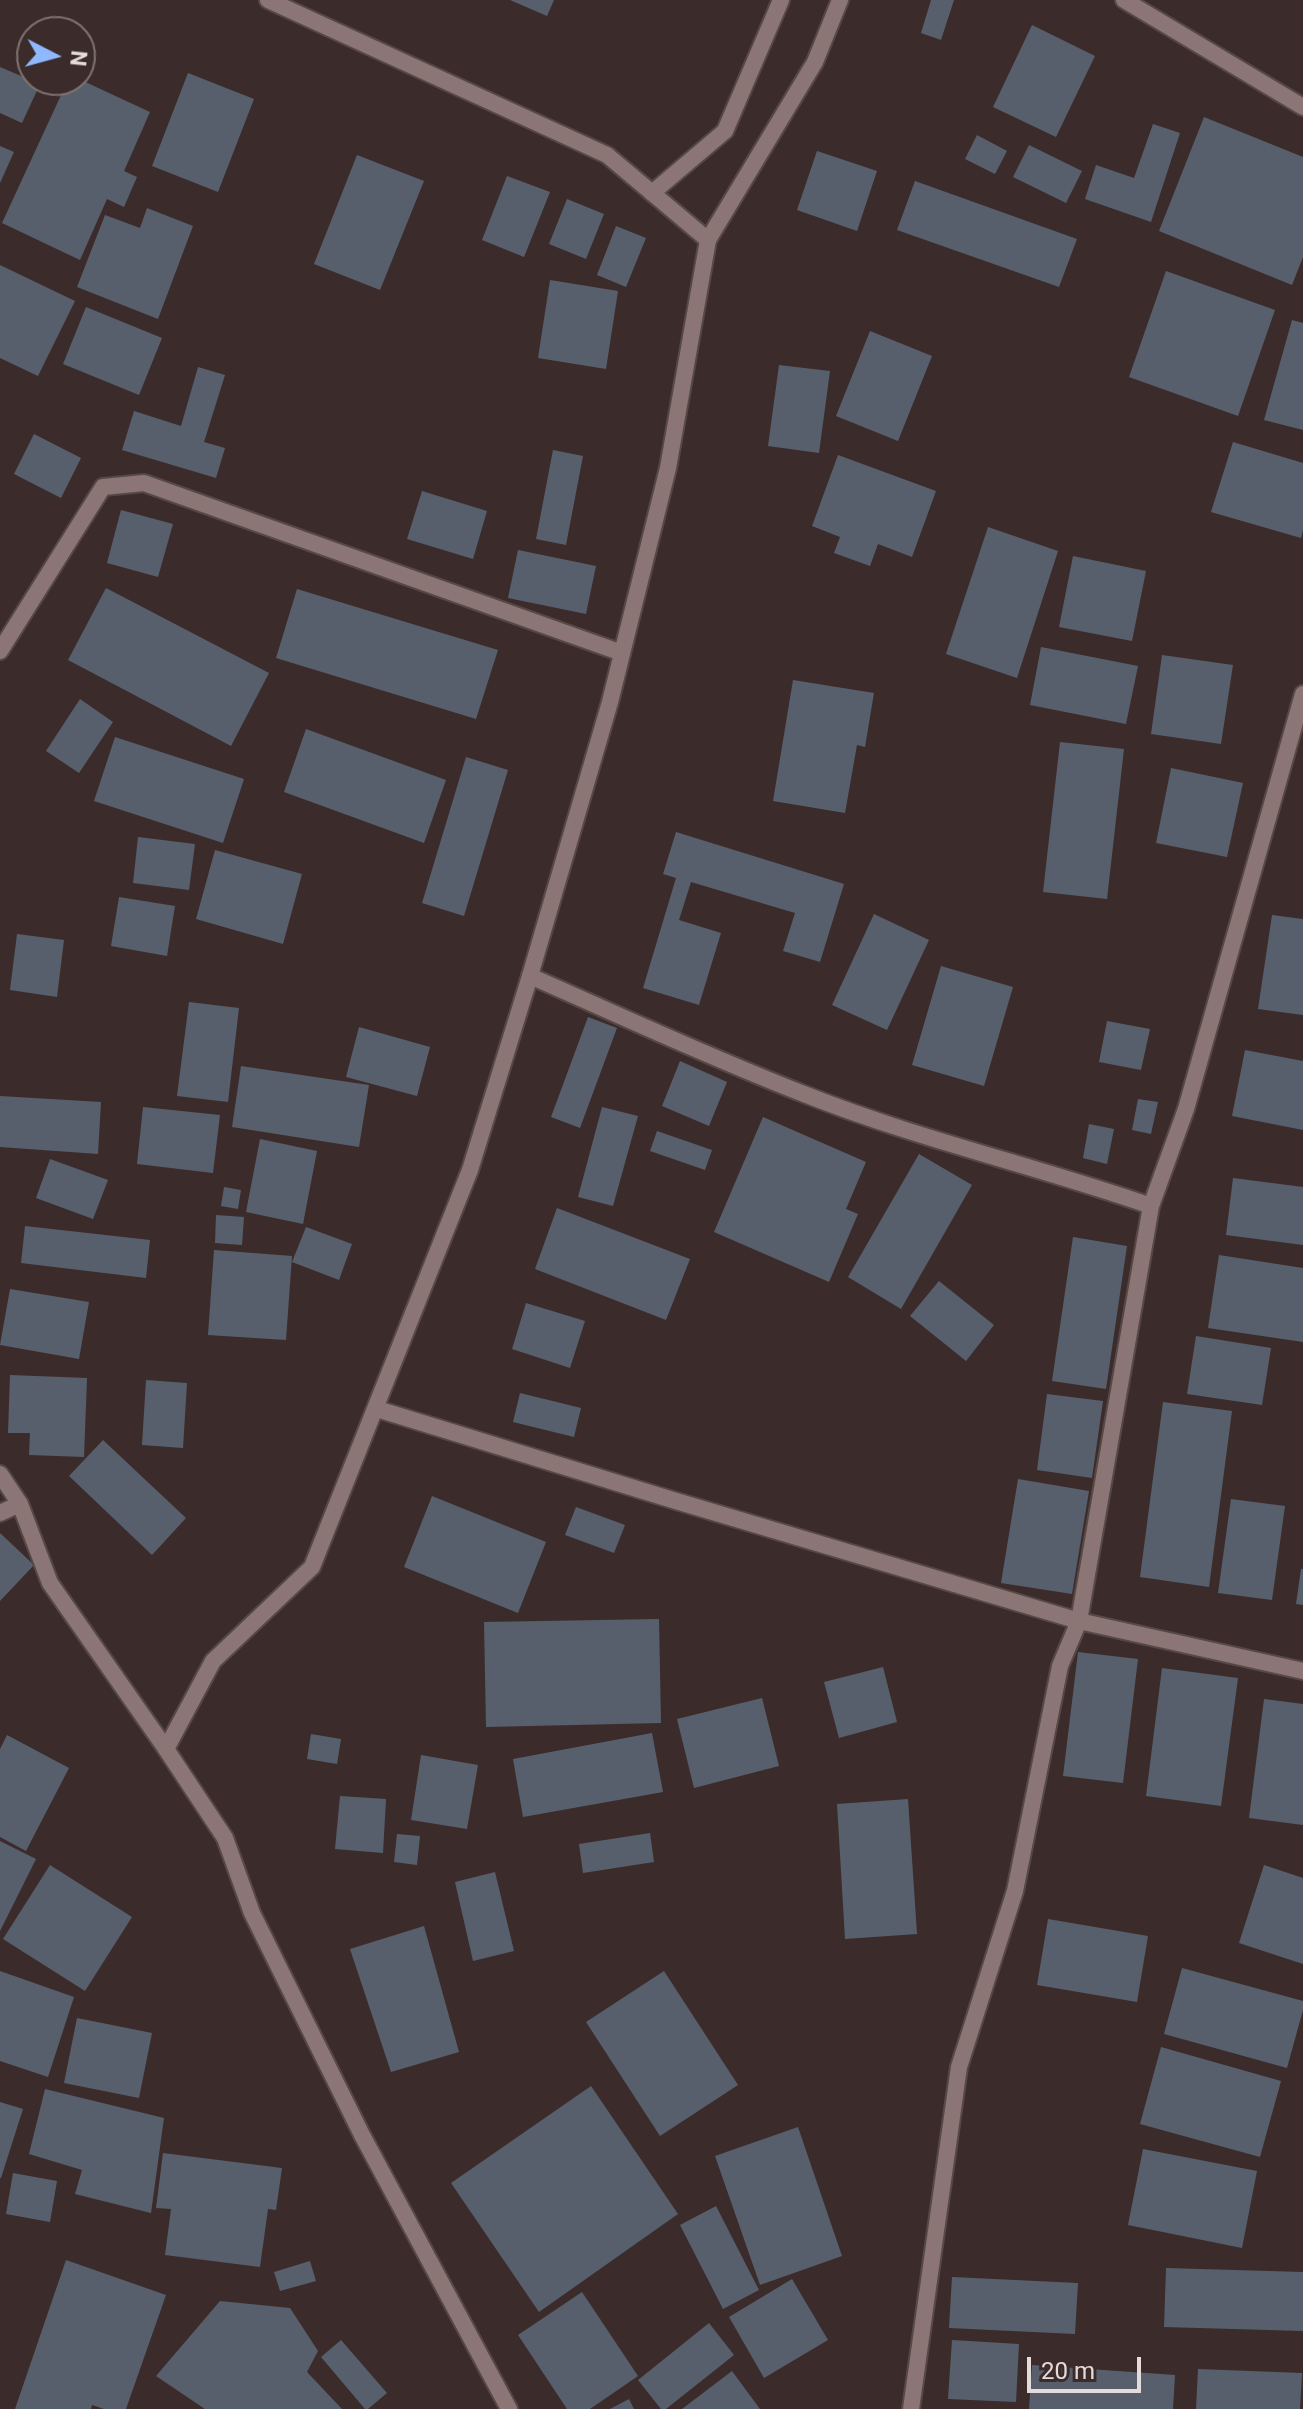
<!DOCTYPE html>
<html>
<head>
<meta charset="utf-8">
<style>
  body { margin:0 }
  #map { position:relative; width:1303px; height:2409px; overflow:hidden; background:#3b2c2b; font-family:Roboto,sans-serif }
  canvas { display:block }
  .north { position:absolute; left:16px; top:16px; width:80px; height:80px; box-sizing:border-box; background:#3b2c2b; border:2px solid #7f7271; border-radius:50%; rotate:96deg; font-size:22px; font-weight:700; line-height:32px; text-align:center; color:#e6dbdb }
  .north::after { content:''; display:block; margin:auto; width:28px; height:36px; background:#8fb8fd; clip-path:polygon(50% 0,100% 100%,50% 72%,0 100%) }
  .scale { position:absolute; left:1027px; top:2357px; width:114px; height:36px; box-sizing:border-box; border:4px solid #e6dbdb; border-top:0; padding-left:10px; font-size:24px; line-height:28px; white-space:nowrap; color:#e6dbdb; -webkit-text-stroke:6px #3b2c2b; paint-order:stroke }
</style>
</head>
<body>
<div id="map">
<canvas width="1303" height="2409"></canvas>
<div class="north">N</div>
<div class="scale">20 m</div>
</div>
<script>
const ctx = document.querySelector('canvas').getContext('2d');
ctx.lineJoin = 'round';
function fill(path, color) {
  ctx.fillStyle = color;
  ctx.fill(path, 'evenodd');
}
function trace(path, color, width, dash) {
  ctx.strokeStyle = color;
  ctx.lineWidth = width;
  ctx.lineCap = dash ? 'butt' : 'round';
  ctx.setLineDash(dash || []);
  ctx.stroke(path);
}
fill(new Path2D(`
  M510 0H554L547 16Z
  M931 0H954L941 40 921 33Z
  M1032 25 1095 56 1056 137 993 107Z
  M0 67 40 84 22 123 0 113Z
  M188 73 254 99 218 192 152 166Z
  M68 80H81L150 112 124 171 137 177 124 207 107 199 80 260 2 223Z
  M1204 117 1303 157V257L1292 285 1159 231Z
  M1153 124 1180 133 1151 222 1085 199 1096 165 1134 178Z
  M977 135 1007 151 995 174 965 159Z
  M1029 145 1082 171 1066 203 1013 177Z
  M0 146 14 152 0 183Z
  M817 151 877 171 857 231 797 210Z
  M357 155 424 181 380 290 314 264Z
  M507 176 550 192 524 257 482 240Z
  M915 181 1077 239 1059 287 897 230Z
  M567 199 604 214 586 259 549 244Z
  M147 208 193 226 158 319 77 287 105 215 140 228Z
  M616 226 646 238 626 287 597 275Z
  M0 265 75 301 38 376 0 358Z
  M1166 271 1275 310 1238 416 1129 377Z
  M550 280 618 291 606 369 538 358Z
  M86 307 162 338 139 395 63 364Z
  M1292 320 1303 323V430L1264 420Z
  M870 331 932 356 898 441 836 416Z
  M779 365 830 371 819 453 768 446Z
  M198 367 225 375 204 442 225 448 216 478 122 450 134 411 181 426Z
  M34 434 81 458 61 498 14 474Z
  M1233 442 1303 463V530L1301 538 1211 512Z
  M553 450 583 456 566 545 536 539Z
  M838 455 936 491 912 557 878 544 870 566 834 553 840 537 812 526Z
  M422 491 487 511 473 559 407 539Z
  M121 510 173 524 158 577 107 563Z
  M988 527 1058 551 1017 678 946 654Z
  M518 550 596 566 586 614 508 598Z
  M1073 556 1146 571 1132 641 1059 627Z
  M106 588 269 673 231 746 68 660Z
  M297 589 498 650 476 719 276 658Z
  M1041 647 1138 666 1126 724 1030 705Z
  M1162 655 1233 665 1221 744 1151 734Z
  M793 680 874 693 865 747 857 745 845 813 773 801Z
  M80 699 113 722 79 773 46 751Z
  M306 729 446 780 424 843 284 792Z
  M115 737 244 779 223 843 94 801Z
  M1060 742 1124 749 1107 899 1043 892Z
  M466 757 508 770 464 916 422 903Z
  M1171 768 1243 783 1227 857 1156 843Z
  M676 832 844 884 820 962 783 951 795 913 691 882 679 920 721 933 699 1005 643 988 676 878 663 874Z
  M138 837 195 844 189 890 133 883Z
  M215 850 302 874 283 944 196 919Z
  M119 897 175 906 167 956 111 946Z
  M874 914 929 940 887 1030 832 1005Z
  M1272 915 1303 919V1015L1258 1009Z
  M17 934 64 940 57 997 10 990Z
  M941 966 1013 987 984 1086 912 1065Z
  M189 1002 239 1008 228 1102 177 1096Z
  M588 1017 617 1028 580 1128 551 1117Z
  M1107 1021 1150 1029 1141 1070 1099 1062Z
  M359 1027 430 1047 417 1096 346 1077Z
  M1245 1050 1303 1061V1130L1232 1116Z
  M680 1061 727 1082 709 1126 662 1106Z
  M241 1066 369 1085 359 1147 232 1127Z
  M0 1096 101 1102 98 1154 0 1147Z
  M1138 1099 1158 1102 1151 1134 1132 1130Z
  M143 1107 220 1115 213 1173 137 1164Z
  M602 1107 638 1116 613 1206 578 1197Z
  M763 1117 866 1162 846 1209 858 1214 829 1282 714 1232Z
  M1089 1124 1114 1129 1107 1164 1083 1158Z
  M657 1131 712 1150 705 1170 650 1151Z
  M260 1139 317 1151 303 1224 246 1212Z
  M919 1154 972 1185 901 1309 848 1277Z
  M50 1159 108 1180 93 1219 36 1198Z
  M1233 1178 1303 1187V1245L1226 1235Z
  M224 1187 241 1190 238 1209 221 1206Z
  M557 1208 690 1259 666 1320 535 1269Z
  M216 1215 244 1217 242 1245 215 1243Z
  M25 1226 150 1240 146 1278 21 1263Z
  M306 1227 352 1244 339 1280 292 1262Z
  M1073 1237 1127 1246 1106 1389 1052 1381Z
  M214 1250 292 1256 286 1340 208 1335Z
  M1219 1255 1303 1268V1342L1208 1328Z
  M939 1281 994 1325 966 1361 910 1316Z
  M10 1289 89 1302 79 1359 0 1345Z
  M526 1303 585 1321 570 1368 512 1349Z
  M1196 1336 1271 1348 1262 1405 1187 1394Z
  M10 1375 87 1378 84 1457 29 1455 30 1433H8Z
  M146 1380 187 1383 183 1448 142 1445Z
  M520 1393 581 1408 574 1437 513 1422Z
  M1047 1394 1103 1401 1092 1478 1037 1470Z
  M1163 1402 1232 1411 1209 1587 1140 1577Z
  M103 1440 186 1518 152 1555 69 1476Z
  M1018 1479 1089 1491 1072 1594 1001 1583Z
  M432 1496 546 1542 518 1613 404 1567Z
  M1231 1499 1285 1506 1272 1600 1218 1593Z
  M576 1507 625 1525 614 1553 565 1535Z
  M0 1533 34 1565 0 1601Z
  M1301 1569H1303V1605L1296 1604Z
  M659 1619 661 1723 486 1727 484 1622Z
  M1078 1652 1138 1659 1123 1783 1063 1776Z
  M883 1667 897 1722 839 1738 824 1682Z
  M1162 1668 1238 1678 1221 1806 1146 1796Z
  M762 1698 779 1766 694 1788 677 1719Z
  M1264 1699 1303 1704V1825L1249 1818Z
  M652 1733 663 1792 523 1817 513 1759Z
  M311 1734 341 1739 337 1764 307 1759Z
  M7 1735 69 1768 26 1851 0 1837V1749Z
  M421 1755 478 1765 467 1829 411 1820Z
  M340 1796 386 1799 383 1853 335 1849Z
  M908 1799 917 1934 845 1939 837 1804Z
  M650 1833 654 1862 583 1873 579 1844Z
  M397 1834 420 1836 417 1865 394 1862Z
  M0 1841 36 1859 0 1931Z
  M50 1865 132 1917 85 1991 3 1939Z
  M1264 1865 1303 1878V1964L1239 1943Z
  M495 1872 514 1951 473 1961 455 1882Z
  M1048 1919 1148 1936 1137 2002 1037 1985Z
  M424 1926 459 2052 391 2072 350 1949Z
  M1182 1968 1303 2001V2010L1287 2068 1164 2034Z
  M0 1971 74 1997 48 2077 0 2061Z
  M664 1971 738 2085 660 2136 586 2022Z
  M77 2018 152 2033 139 2098 64 2083Z
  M1161 2047 1281 2081 1260 2157 1140 2124Z
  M591 2086 678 2214 539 2312 451 2183Z
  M45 2089 164 2118 151 2213 75 2194 82 2170 29 2154Z
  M0 2102 23 2109 1 2178H0Z
  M798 2127 842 2256 760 2285 715 2156Z
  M1143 2149 1257 2171 1242 2248 1128 2225Z
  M163 2153 282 2168 276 2210 268 2209 260 2267 165 2255 171 2209 156 2208Z
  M13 2173 57 2181 50 2222 6 2214Z
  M716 2206 759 2290 723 2309 680 2225Z
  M66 2260 166 2295 126 2409H104L92 2405 91 2409H15Z
  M310 2261 316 2281 280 2291 274 2272Z
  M1166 2268 1303 2272V2331L1164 2327Z
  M952 2277 1078 2283 1075 2334 949 2328Z
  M792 2279 828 2340 764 2378 729 2317Z
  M582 2292 638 2376 590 2409H567L518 2335Z
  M220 2301 290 2308 318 2351 307 2372 342 2409H205L156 2376Z
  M709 2323 734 2355 666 2409H661L638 2380Z
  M341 2340 387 2393 368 2409H365L321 2357Z
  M952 2340 1019 2344 1016 2402 948 2399Z
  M1032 2365 1175 2375 1173 2409H1029Z
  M1198 2369 1302 2373 1300 2409H1196Z
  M732 2371 760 2409H682Z
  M629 2399 634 2409H610Z`), '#585f6c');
const service = new Path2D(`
  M652 193 725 131 781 0`);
const minor = new Path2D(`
  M268 0 607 155 708 240
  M1124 0 1303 107
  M0 651 103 487 144 483 622 653
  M530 976C621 1016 711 1058 804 1094 917 1139 1036 1166 1151 1206L1186 1109 1303 694
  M1151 1206 1079 1621 1303 1671
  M377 1409 676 1501 1079 1621 1060 1666 1015 1891 959 2067 911 2409
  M0 1474 20 1504 50 1583 166 1749
  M0 1513 20 1504`);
const tertiary = new Path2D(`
  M509 2409 362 2135 252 1913 225 1838 166 1749 213 1661 312 1567 470 1170 530 976 610 702 668 468 708 240 815 62 840 0`);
trace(service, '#564847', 20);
trace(minor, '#564847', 20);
trace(tertiary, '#564847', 20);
trace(service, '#8b7675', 16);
trace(minor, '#8b7675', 16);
trace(tertiary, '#8b7675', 16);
</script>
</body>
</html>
